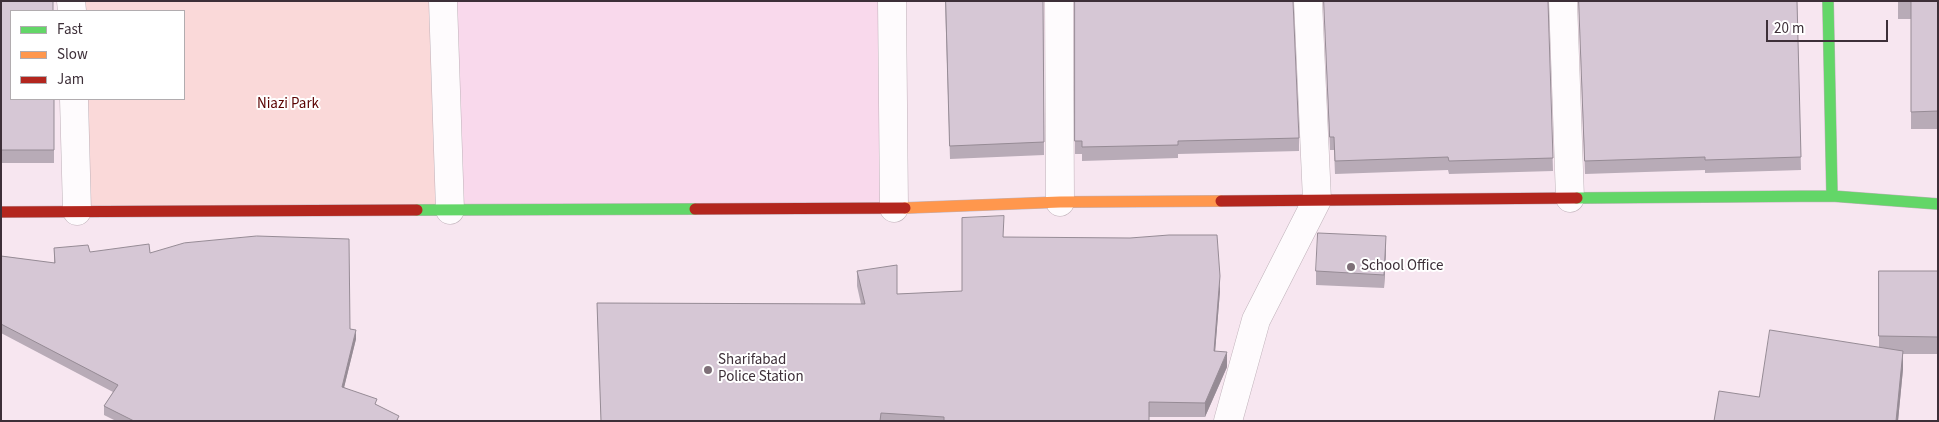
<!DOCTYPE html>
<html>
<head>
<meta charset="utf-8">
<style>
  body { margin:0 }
  #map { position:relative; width:1939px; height:422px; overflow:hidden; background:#f7e6f0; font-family:"Source Sans 3",sans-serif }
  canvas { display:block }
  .frame { position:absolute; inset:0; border:2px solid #3d2f38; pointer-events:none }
  .legend { position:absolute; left:10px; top:10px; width:175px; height:90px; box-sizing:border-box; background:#fff; border:1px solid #b1acaf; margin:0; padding:6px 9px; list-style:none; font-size:15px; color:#3d2f38 }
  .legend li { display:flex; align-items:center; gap:10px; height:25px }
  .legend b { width:25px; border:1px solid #b1acaf }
  .scale { position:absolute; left:1766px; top:20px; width:122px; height:22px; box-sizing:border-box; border:2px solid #3d2f38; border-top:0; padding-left:6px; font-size:15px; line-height:18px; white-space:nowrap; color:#3d2f38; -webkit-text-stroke:4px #fff; paint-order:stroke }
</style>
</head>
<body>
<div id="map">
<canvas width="1939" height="422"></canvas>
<div class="frame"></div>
<ul class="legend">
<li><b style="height:6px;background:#63d668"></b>Fast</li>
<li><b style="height:6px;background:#ff974d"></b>Slow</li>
<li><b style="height:6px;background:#b3261e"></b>Jam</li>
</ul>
<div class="scale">20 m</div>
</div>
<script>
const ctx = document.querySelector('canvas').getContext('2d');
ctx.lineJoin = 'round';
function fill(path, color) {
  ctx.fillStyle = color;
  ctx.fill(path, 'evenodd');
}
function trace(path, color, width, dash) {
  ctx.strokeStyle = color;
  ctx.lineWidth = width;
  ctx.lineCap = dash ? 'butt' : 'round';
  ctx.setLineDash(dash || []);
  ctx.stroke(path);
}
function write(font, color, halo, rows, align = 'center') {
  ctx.font = font + ' "Source Sans 3",sans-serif';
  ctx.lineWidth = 4;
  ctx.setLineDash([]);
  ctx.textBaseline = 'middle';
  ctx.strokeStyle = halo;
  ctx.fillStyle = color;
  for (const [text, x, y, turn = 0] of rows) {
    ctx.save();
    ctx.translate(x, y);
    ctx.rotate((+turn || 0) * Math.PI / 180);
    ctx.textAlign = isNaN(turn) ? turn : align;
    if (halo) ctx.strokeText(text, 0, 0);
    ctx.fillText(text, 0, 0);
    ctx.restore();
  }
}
fill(new Path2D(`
  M447 1H891L894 203 453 208Z`), '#f9d9ec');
fill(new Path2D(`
  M72 1H447L453 208 77 211 74 99H184V11H72Z`), '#fad9d9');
const street = new Path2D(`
  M71 1 72 11
  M443 1 450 210
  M892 1 894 208
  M1059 1 1060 202
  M1563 1 1570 198
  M74 99 77 211
  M1228 421 1256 320 1317 200 1308 1`);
const fast = new Path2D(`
  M1828 1 1832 196
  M1577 198 1832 196 1938 204
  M417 210 695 209`);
const slow = new Path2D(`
  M905 208 1060 202 1221 201`);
const jam = new Path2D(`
  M1221 201 1577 198
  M695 209 905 208
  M1 212 417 210`);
trace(street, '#bfb1b9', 29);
trace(fast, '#bfb1b9', 12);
trace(slow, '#bfb1b9', 12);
trace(jam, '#bfb1b9', 12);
trace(street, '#fefbfd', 28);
trace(fast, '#63d668', 11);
trace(slow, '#ff974d', 11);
trace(jam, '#b3261e', 11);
fill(new Path2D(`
  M1 1 54 99V163H1Z
  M945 1H1043L1044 155 950 159Z
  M1075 1 1299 138V151L1178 154V158L1082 161V154H1075Z
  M1324 1H1548L1553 171 1449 174 1448 170 1335 174 1334 150H1330Z
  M1579 1H1797L1801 170 1705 173V170L1585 174Z
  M1898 1H1938V129H1911V19H1898Z
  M1004 237 1220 291 1215 351 1227 367 1205 417H1149V421H601L597 303 861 304 857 286V271L897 294 962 291Z
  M54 248 90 252 150 253 350 329 356 339 344 387 377 405 400 421H116L104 415V406L113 392 1 333V256L54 263Z
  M1386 249 1384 288 1316 285V271Z
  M1879 271H1938V354H1903V369L1898 421H1714L1759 397 1879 348Z`), '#b8abb7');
fill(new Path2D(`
  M1386 236V249L1384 288V275Z
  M1220 276V291L1214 365V351Z
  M356 330V339L342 396V387Z
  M1903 351V369L1898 421H1896Z
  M1227 352V367L1205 417V403Z`), '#968b95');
const building = new Path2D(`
  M1 1H53V11H11V99H54V150H1Z
  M946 1H1043L1044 142 950 146Z
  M1075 1H1293L1299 138 1178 141V145L1082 147V141H1075Z
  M1324 1H1548L1553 158 1449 161 1448 157 1335 161 1334 137H1330Z
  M1579 1H1797L1801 157 1705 160V157L1585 161Z
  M1898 1H1938V111L1911 112V2Z
  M1004 216 1003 237 1130 238 1169 235H1217L1220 276 1214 351 1227 352 1205 403 1149 402V421H944V417L881 413 880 421H601L597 303 865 304 857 271 897 265V294L962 291V218Z
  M1318 233 1386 236 1384 275 1316 271Z
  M257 236 349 239 350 329 356 330 342 387 377 399 375 404 399 416 397 420 400 421H134L104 406 118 385 1 324V256L55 263 54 248 88 245 90 252 149 244 150 253 184 243Z
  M1879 271H1938V337L1879 336Z
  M1770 330 1903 351 1896 421H1714L1719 391 1759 397Z`);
fill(building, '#d6c7d5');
trace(building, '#968b95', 1);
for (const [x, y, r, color] of [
  [1351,267,5,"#7e6f78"],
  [708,370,5,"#7e6f78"]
]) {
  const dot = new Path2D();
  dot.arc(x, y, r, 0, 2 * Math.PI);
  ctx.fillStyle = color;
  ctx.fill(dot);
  trace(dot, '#fff', 2);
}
write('15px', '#5a0201', '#fff', [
  ["Niazi Park",288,105]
]);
write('15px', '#3d2f38', '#fff', [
  ["School Office",1361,267],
  ["Sharifabad",718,361],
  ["Police Station",718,378]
], 'left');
</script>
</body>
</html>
